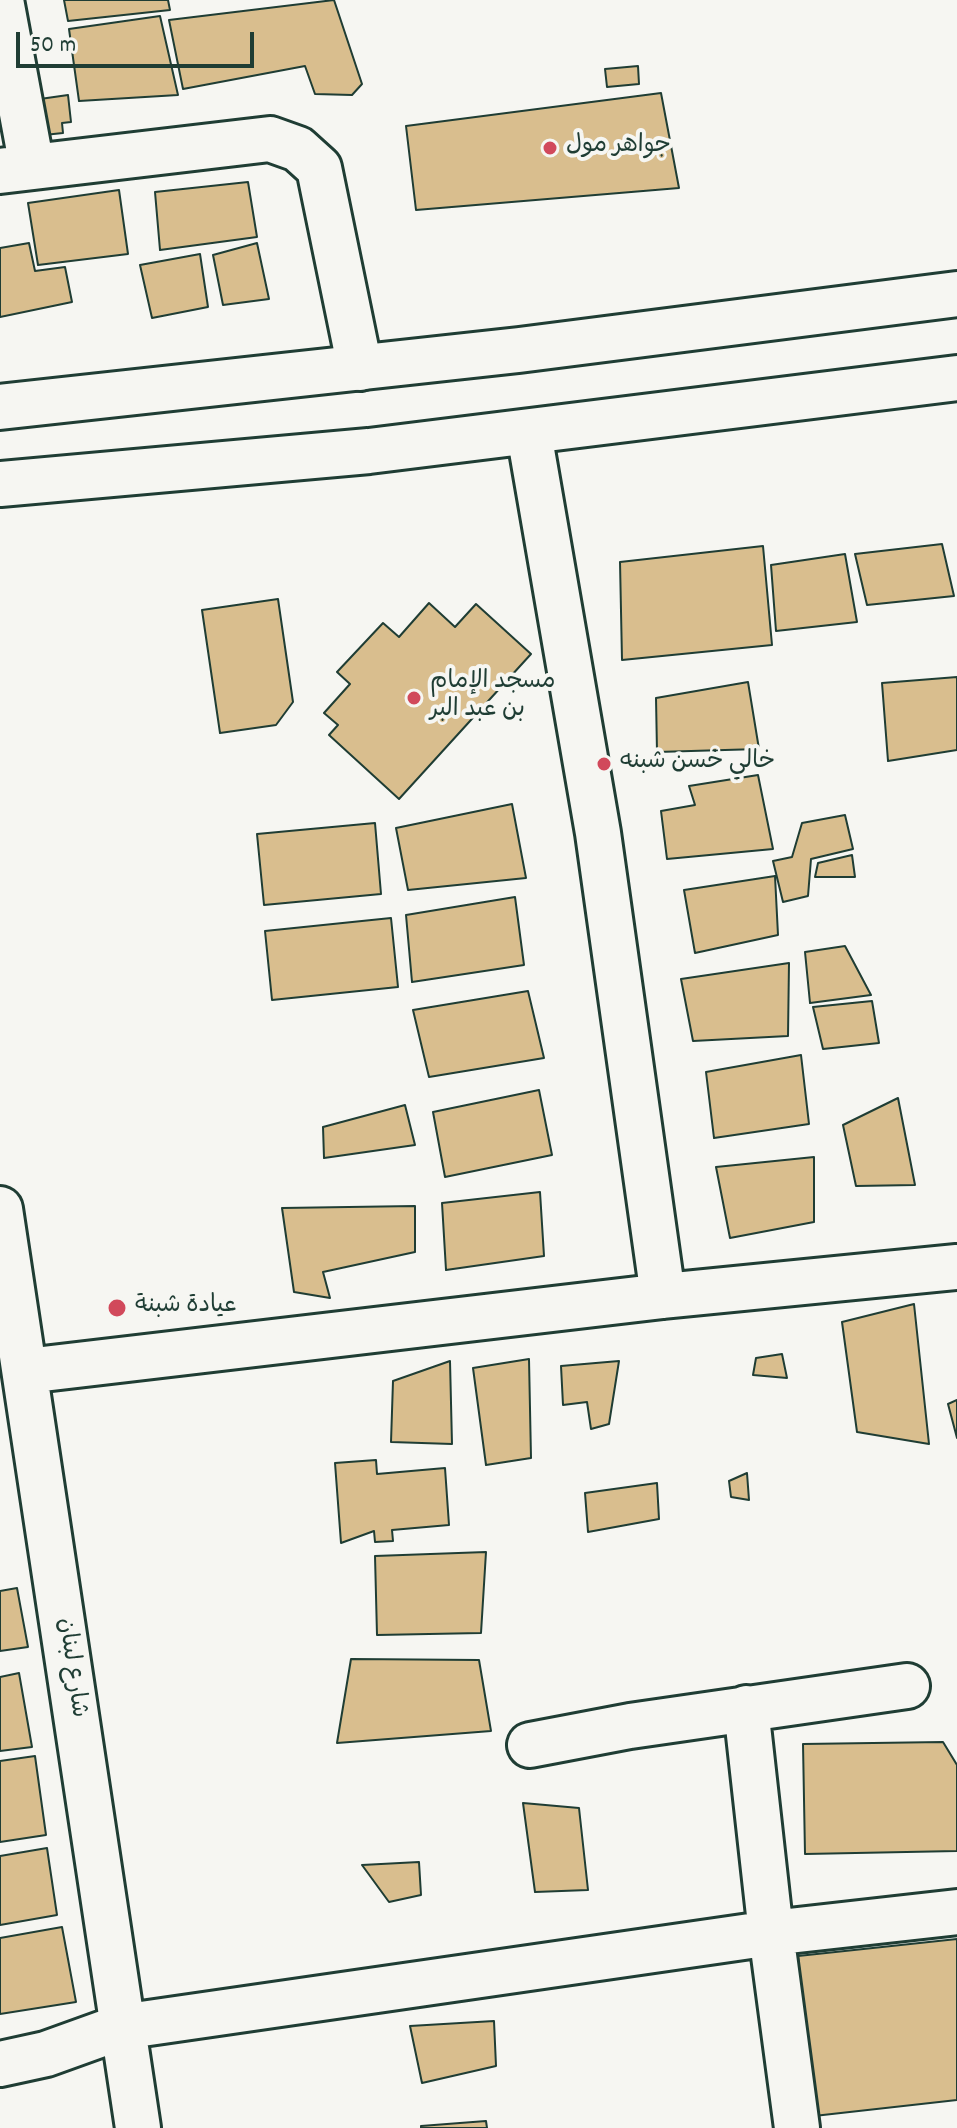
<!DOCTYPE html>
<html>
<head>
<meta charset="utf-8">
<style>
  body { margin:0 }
  #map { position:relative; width:957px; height:2128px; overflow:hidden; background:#f6f6f2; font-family:Dekko,sans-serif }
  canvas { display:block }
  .scale { position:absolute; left:16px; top:32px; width:238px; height:36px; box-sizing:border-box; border:4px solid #1f3d34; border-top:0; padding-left:10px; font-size:24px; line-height:28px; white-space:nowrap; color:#1f3d34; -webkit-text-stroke:6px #f6f6f2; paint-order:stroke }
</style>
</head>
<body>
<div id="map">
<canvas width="957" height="2128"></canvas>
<div class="scale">50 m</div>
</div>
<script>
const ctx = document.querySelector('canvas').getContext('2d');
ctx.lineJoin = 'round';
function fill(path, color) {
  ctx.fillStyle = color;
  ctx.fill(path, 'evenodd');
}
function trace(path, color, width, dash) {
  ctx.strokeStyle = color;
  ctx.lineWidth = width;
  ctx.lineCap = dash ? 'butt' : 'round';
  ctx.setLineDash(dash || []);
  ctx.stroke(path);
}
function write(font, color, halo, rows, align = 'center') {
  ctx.font = font + ' Dekko,"Playpen Sans Arabic",sans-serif';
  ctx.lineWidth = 8;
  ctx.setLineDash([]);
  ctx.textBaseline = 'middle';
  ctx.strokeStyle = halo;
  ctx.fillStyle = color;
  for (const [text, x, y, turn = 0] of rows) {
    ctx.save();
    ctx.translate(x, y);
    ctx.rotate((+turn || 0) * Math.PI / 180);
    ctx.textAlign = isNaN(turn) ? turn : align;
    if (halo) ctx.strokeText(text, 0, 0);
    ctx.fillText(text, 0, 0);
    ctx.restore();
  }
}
const building = new Path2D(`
  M64 0H168L170 10 68 21Z
  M334 0 362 84 352 95 315 94 305 66 183 89 169 20Z
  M160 16 178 95 79 101 69 29Z
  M638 66 639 84 607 87 605 69Z
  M661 93 679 188 416 210 406 126Z
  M68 95 71 122 62 123 63 133 44 135 40 99Z
  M248 182 257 237 160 250 155 192Z
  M119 190 128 254 38 265 28 203Z
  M29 243 35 271 65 267 72 302 0 317V248Z
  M257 243 269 299 223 305 213 255Z
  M200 254 208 307 152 318 140 265Z
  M942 544 954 596 867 605 855 554Z
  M763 546 772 645 622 660 620 562Z
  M845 554 857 622 776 631 771 565Z
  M278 599 293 702 276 725 220 733 202 610Z
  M429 603 455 627 476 604 531 654 399 799 329 735 338 725 324 713 350 684 337 672 383 623 399 637Z
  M957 677V750L888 761 882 683Z
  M748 682 759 749 657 752 656 698Z
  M758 775 773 849 667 859 661 811 695 805 689 786Z
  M512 804 526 878 408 890 396 828Z
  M845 815 853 849 811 859 808 896 783 902 773 861 792 857 802 823Z
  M375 823 381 894 264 905 257 834Z
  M852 855 855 877H815L818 863Z
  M775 876 778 935 695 953 684 890Z
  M515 897 524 965 412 982 406 915Z
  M391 918 398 987 272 1000 265 931Z
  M845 946 871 995 810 1003 805 952Z
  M789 963 788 1036 693 1041 681 979Z
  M528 991 544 1058 429 1077 413 1010Z
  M872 1001 879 1043 823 1049 813 1007Z
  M801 1055 809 1124 714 1138 706 1072Z
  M539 1090 552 1155 445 1177 433 1112Z
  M898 1098 915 1185 856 1186 843 1125Z
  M405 1105 415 1145 324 1158 323 1127Z
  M814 1157V1222L730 1238 716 1167Z
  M540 1192 544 1256 446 1270 442 1203Z
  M415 1206V1252L323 1272 330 1298 294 1292 282 1208Z
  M914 1304 929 1444 857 1432 842 1322Z
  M782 1354 787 1378 753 1375 756 1358Z
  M529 1359 531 1458 486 1465 473 1368Z
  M450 1361 452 1444 391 1442 393 1381Z
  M619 1361 609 1424 591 1429 587 1402 563 1405 561 1366Z
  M957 1400V1438L948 1404Z
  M376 1460 377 1474 445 1468 449 1525 392 1530 393 1541 375 1542 374 1531 341 1543 335 1463Z
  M747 1473 749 1500 731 1497 729 1481Z
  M657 1483 659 1519 588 1532 585 1493Z
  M486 1552 481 1633 377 1635 375 1556Z
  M17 1588 28 1647 0 1651V1591Z
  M351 1659 479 1660 491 1731 337 1743Z
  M19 1673 32 1747 0 1751V1677Z
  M943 1742 957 1765V1851L805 1854 803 1744Z
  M35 1756 46 1835 0 1842V1761Z
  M523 1803 579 1808 588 1890 535 1892Z
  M47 1848 57 1915 0 1925V1856Z
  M419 1862 421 1895 389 1902 362 1865Z
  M62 1927 76 2002 0 2014V1938Z
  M957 1939V2100L814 2116 798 1956Z
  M494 2021 496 2066 422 2083 410 2026Z
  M486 2121 487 2128H421V2126Z`);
fill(building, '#d9be8e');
trace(building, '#1f3d34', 2);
const minor = new Path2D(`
  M1 0 32 167
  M0 171 270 139 298 149 319 168 360 368
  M529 433 598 833 663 1296
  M0 1209 138 2128
  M26 1371 663 1296 957 1267
  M746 1708 771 1933 797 2128
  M530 1745 630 1726 907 1686
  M0 2064 46 2054 121 2027 771 1933 957 1912`);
const major = new Path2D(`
  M0 407 519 350 957 294
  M0 484 369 451 957 378`);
trace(minor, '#1f3d34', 50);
trace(major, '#1f3d34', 50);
trace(minor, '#f6f6f2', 44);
trace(major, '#f6f6f2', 44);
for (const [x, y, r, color] of [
  [550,148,8,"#d1495b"],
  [414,698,8,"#d1495b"],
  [604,764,8,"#d1495b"],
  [117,1308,10,"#d1495b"]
]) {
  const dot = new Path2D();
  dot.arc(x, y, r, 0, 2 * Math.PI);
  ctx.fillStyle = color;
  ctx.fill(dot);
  trace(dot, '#f6f6f2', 3);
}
write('24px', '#1f3d34', '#f6f6f2', [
  ["جواهر مول",566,148],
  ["مسجد الإمام",430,684],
  ["بن عبد البر",430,712],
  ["خالي خسن شبنه",620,764],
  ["عيادة شبنة",135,1308]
], 'left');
write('24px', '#1f3d34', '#f6f6f2', [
  ["شارع لبنان",70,1668,82]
]);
</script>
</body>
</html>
